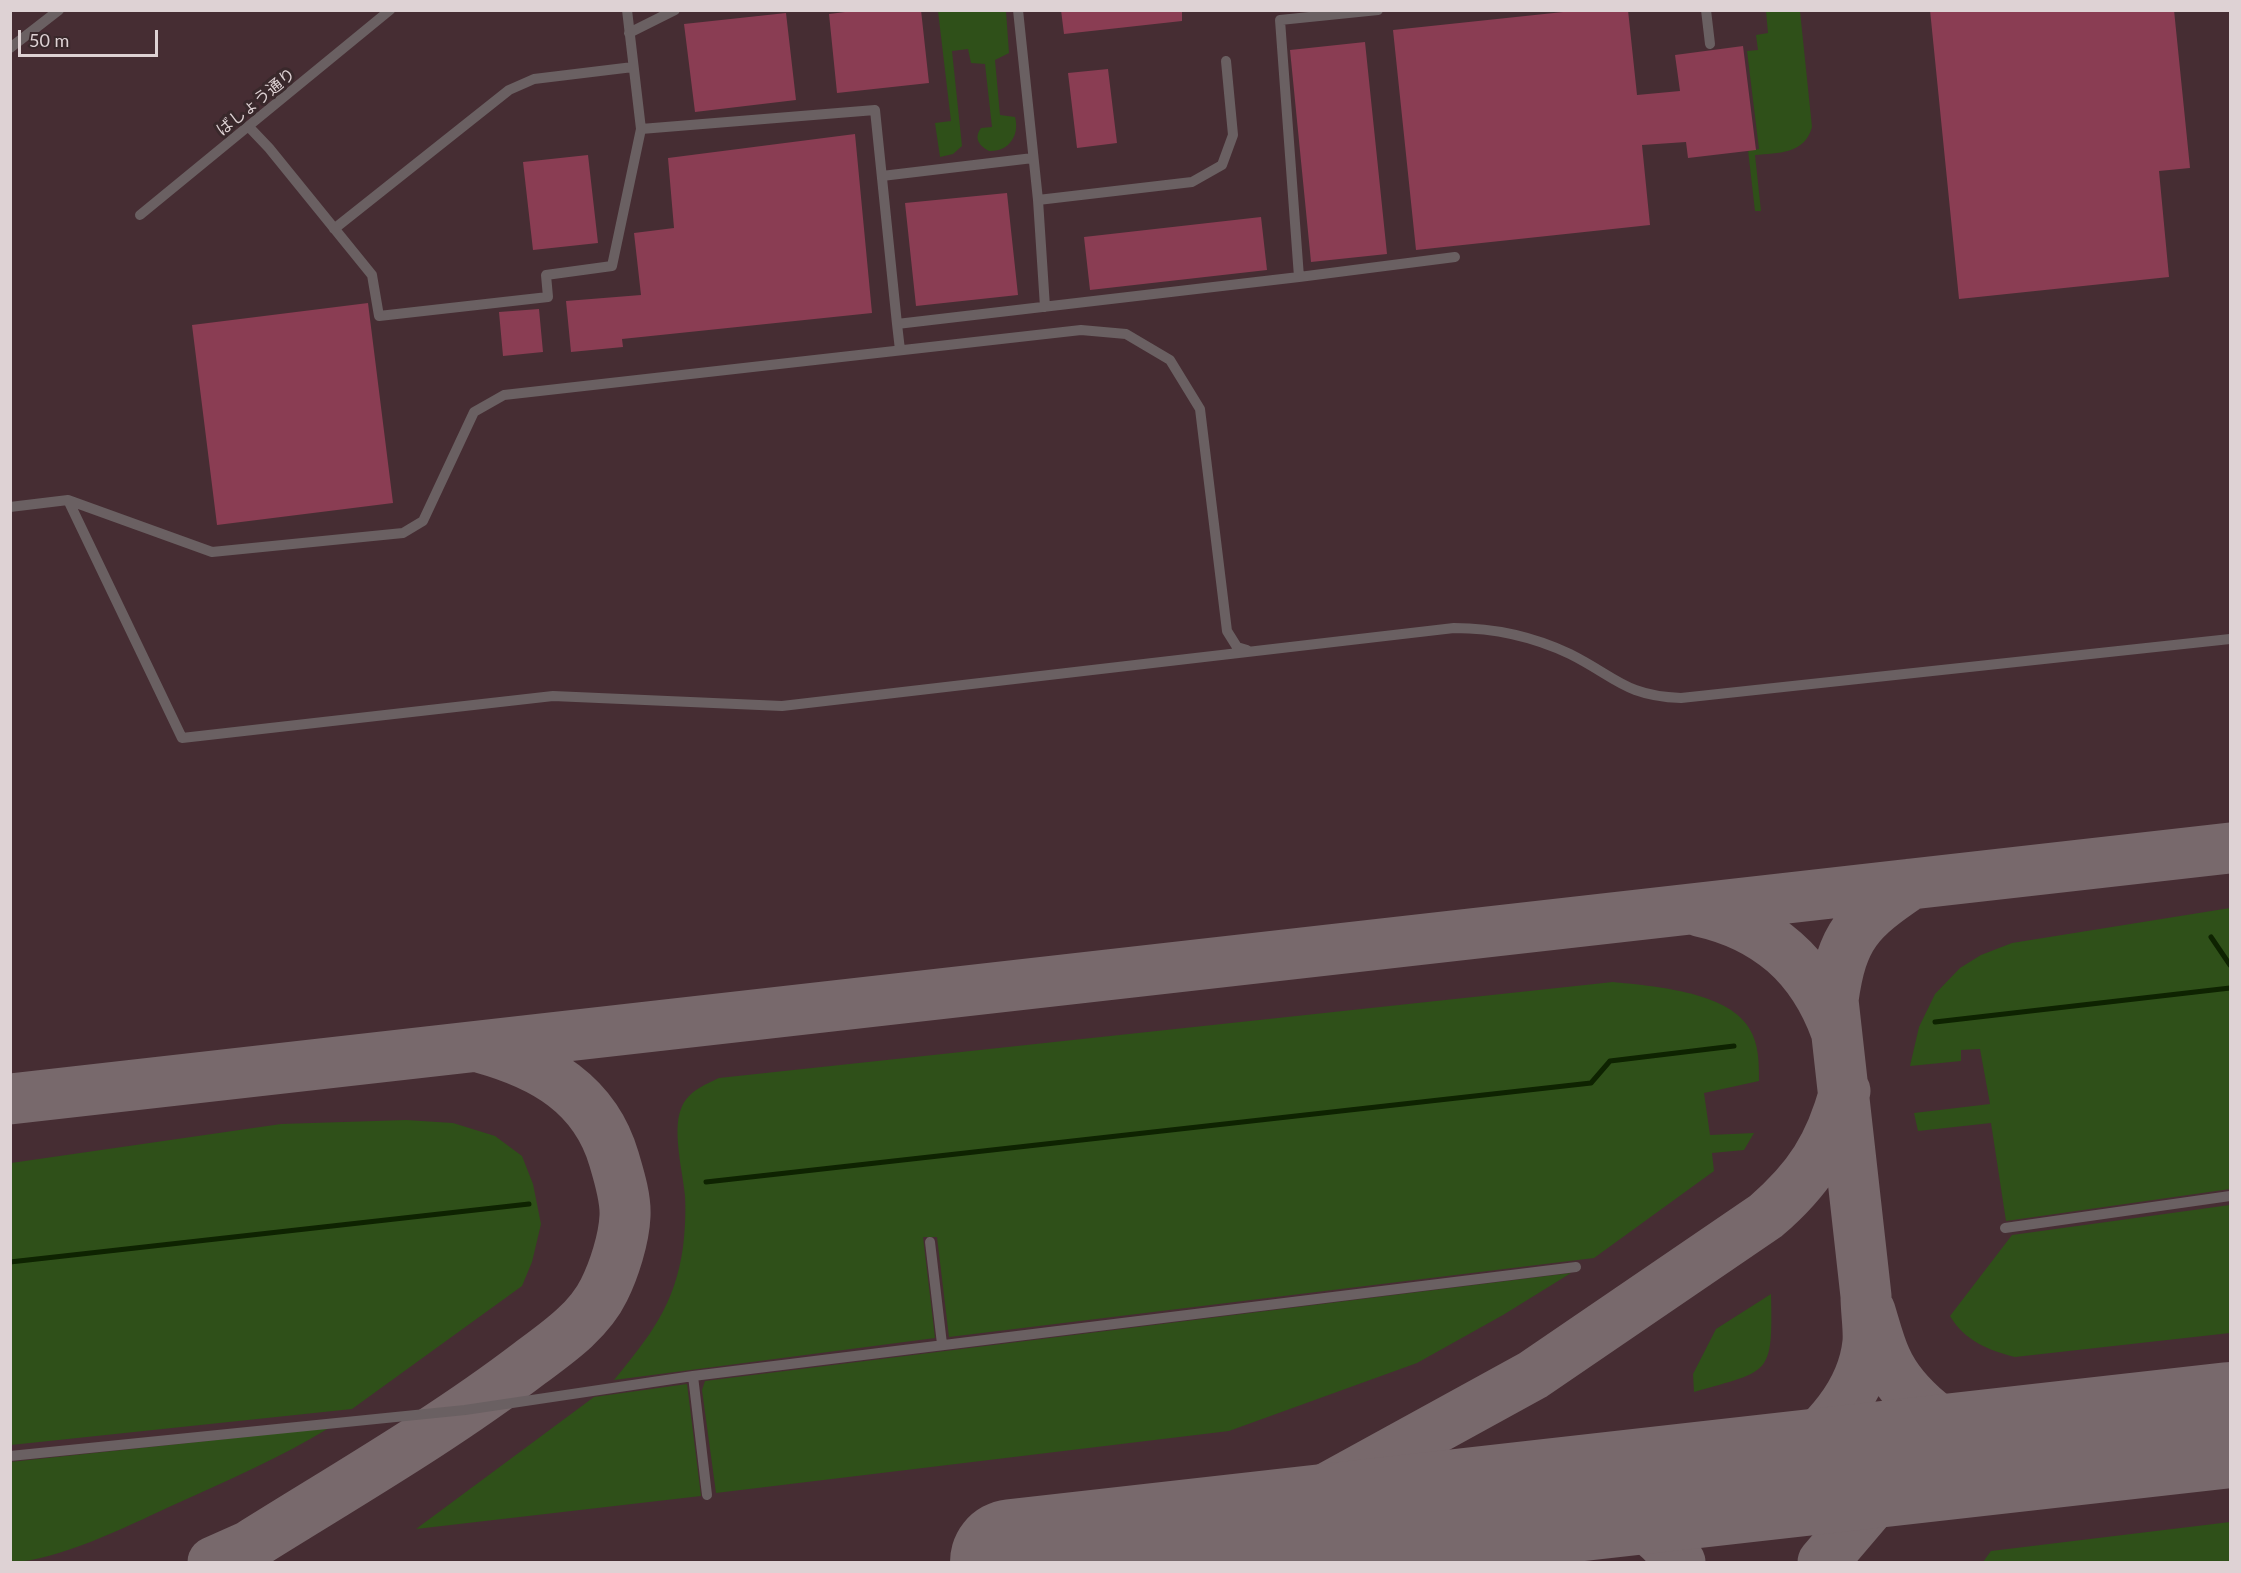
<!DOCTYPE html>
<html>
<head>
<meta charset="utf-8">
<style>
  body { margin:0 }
  #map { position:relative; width:2241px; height:1573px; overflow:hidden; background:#39282b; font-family:Lato,sans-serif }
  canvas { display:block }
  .frame { position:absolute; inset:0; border:12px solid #ded2d4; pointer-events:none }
  .scale { position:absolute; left:18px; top:30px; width:140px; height:27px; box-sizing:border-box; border:3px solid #ded2d4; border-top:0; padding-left:8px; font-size:18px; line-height:21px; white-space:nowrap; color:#ded2d4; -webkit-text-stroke:4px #39282b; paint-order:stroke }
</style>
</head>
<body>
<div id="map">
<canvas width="2241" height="1573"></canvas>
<div class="frame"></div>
<div class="scale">50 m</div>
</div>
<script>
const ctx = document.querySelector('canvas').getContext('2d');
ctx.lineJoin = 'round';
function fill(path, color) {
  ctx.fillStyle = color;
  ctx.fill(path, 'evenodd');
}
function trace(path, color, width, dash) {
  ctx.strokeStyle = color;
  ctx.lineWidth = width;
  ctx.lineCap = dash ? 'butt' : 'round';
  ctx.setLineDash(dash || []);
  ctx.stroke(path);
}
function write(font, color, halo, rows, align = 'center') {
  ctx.font = font + ' Lato,"Noto Sans JP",sans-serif';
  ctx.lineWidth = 6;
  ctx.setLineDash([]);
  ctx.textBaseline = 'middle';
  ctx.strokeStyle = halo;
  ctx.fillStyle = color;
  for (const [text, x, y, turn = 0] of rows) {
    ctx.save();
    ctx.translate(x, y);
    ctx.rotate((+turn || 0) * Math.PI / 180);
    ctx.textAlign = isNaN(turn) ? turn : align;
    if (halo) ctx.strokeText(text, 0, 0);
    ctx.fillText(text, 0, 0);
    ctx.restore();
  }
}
fill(new Path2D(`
  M11 11H2230V1562H11Z`), '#462d33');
fill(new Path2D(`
  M938 11H1006L1009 53 995 60 1000 115 1015 117C1020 135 1009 152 989 151 980 146 973 139 981 128L992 127 985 64 971 63 968 49 952 51 962 146 953 154 940 157 935 123 951 121Z
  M1766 11H1800L1812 127C1805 154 1778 153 1755 155L1761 211H1755L1748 150 1759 149 1747 51 1758 50 1756 35 1768 33Z
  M2230 908V1189L2006 1221 1991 1123 1918 1131 1914 1113 1990 1104 1980 1049 1961 1050V1061L1910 1066 1919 1027 1935 994 1960 968 1981 955 2012 943Z
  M1613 982C1651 986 1727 991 1749 1028 1759 1044 1759 1062 1759 1081L1704 1093 1710 1135 1754 1133 1744 1150 1712 1153 1714 1171 1594 1258 949 1337 937 1237H923L935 1338 614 1380C650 1336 675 1305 683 1247 685 1231 686 1212 685 1196 683 1173 672 1131 681 1109 687 1092 704 1085 719 1078Z
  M406 1120 453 1123 495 1136 522 1156 533 1184 541 1224 532 1262 522 1286 352 1409 11 1445V1163L281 1124Z
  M2230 1205V1333L2015 1357C1988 1350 1965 1341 1950 1316L2012 1235Z
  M1571 1273 1503 1315 1417 1363 1229 1431 716 1493 702 1390 705 1381Z
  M1771 1294C1773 1377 1770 1370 1694 1392L1693 1374 1716 1329Z
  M687 1384 701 1496 416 1529 594 1397Z
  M329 1428C278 1459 224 1482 169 1507 128 1526 55 1562 11 1562L10 1462Z
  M2230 1522V1562H1983L1991 1551Z`), '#2f5019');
trace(new Path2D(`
  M2211 937 2230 965
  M1935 1022 2230 988
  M706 1182 1591 1083 1610 1061 1734 1046
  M10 1262 529 1204`), '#0e2301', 5);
trace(new Path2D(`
  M1699 911C1767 926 1812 965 1836 1031
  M10 1099 2230 848
  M1870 1311C1875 1327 1879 1344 1886 1359 1904 1400 1950 1430 1986 1452
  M1775 1476C1815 1439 1862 1402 1868 1342 1869 1328 1866 1311 1866 1296L1833 1000C1842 935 1858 920 1911 884
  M1593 1497C1630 1516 1655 1528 1680 1562
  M1238 1537 1533 1375 1766 1216C1809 1179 1830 1146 1845 1091
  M213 1562 249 1546C343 1487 441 1431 530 1363 557 1343 589 1321 604 1290 614 1270 624 1239 625 1216 626 1198 619 1176 614 1159 595 1094 543 1065 482 1048
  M1823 1562 1869 1508 1921 1460`), '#78696c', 51);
trace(new Path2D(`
  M1013 1562 2230 1425`), '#78696c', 126);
fill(new Path2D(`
  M861 10H921L929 83 837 93 829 14Z
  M1061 10H1182V21L1064 34Z
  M1582 10H1628L1637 95 1680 91 1675 55 1743 46 1756 150 1688 158 1686 142 1642 145 1650 225 1416 250 1393 30Z
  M1930 10H2174L2190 168 2159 171 2169 277 1959 299Z
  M786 13 796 100 695 112 684 24Z
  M1365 42 1387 254 1311 262 1290 50Z
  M1108 69 1117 143 1077 148 1068 73Z
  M855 134 872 313 622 339 623 347 571 352 566 301 641 295 634 233 674 228 668 158Z
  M588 155 598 243 533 250 523 162Z
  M1007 193 1018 295 916 306 905 203Z
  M1261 217 1267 270 1090 290 1084 237Z
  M368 303 393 503 217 525 192 325Z
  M539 309 543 352 503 356 499 312Z`), '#8a3d53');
trace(new Path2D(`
  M1018 10 1038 200 1045 307
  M1706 10 1710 44
  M629 33 675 10
  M10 48 59 10
  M249 127 269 148 372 275 379 316 548 297 546 275 612 266 641 129 627 10
  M641 129 875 110 897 324
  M882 176 1033 158
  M1038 200 1192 182 1222 165 1233 135 1226 61
  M140 215 390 10
  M334 229 509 90 534 79 633 67
  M1299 277 1455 257
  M900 350 897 324 1299 277 1280 20 1378 10
  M68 500 182 738 553 696 782 706 1454 628C1496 628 1532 636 1570 654 1616 677 1625 696 1681 698L2230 639
  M10 507 68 500 212 552 403 533 423 521 474 412 504 395 1081 330 1126 334 1170 360 1200 409 1227 631 1237 647 1247 650
  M2005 1228 2230 1196
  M930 1242 942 1344
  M693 1376 707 1495
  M10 1456 465 1410 693 1376 1576 1267`), '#6a6062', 10);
write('16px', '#ded2d4', '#39282b', [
  ["ばしょう通り",256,102,-39]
]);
</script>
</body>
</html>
